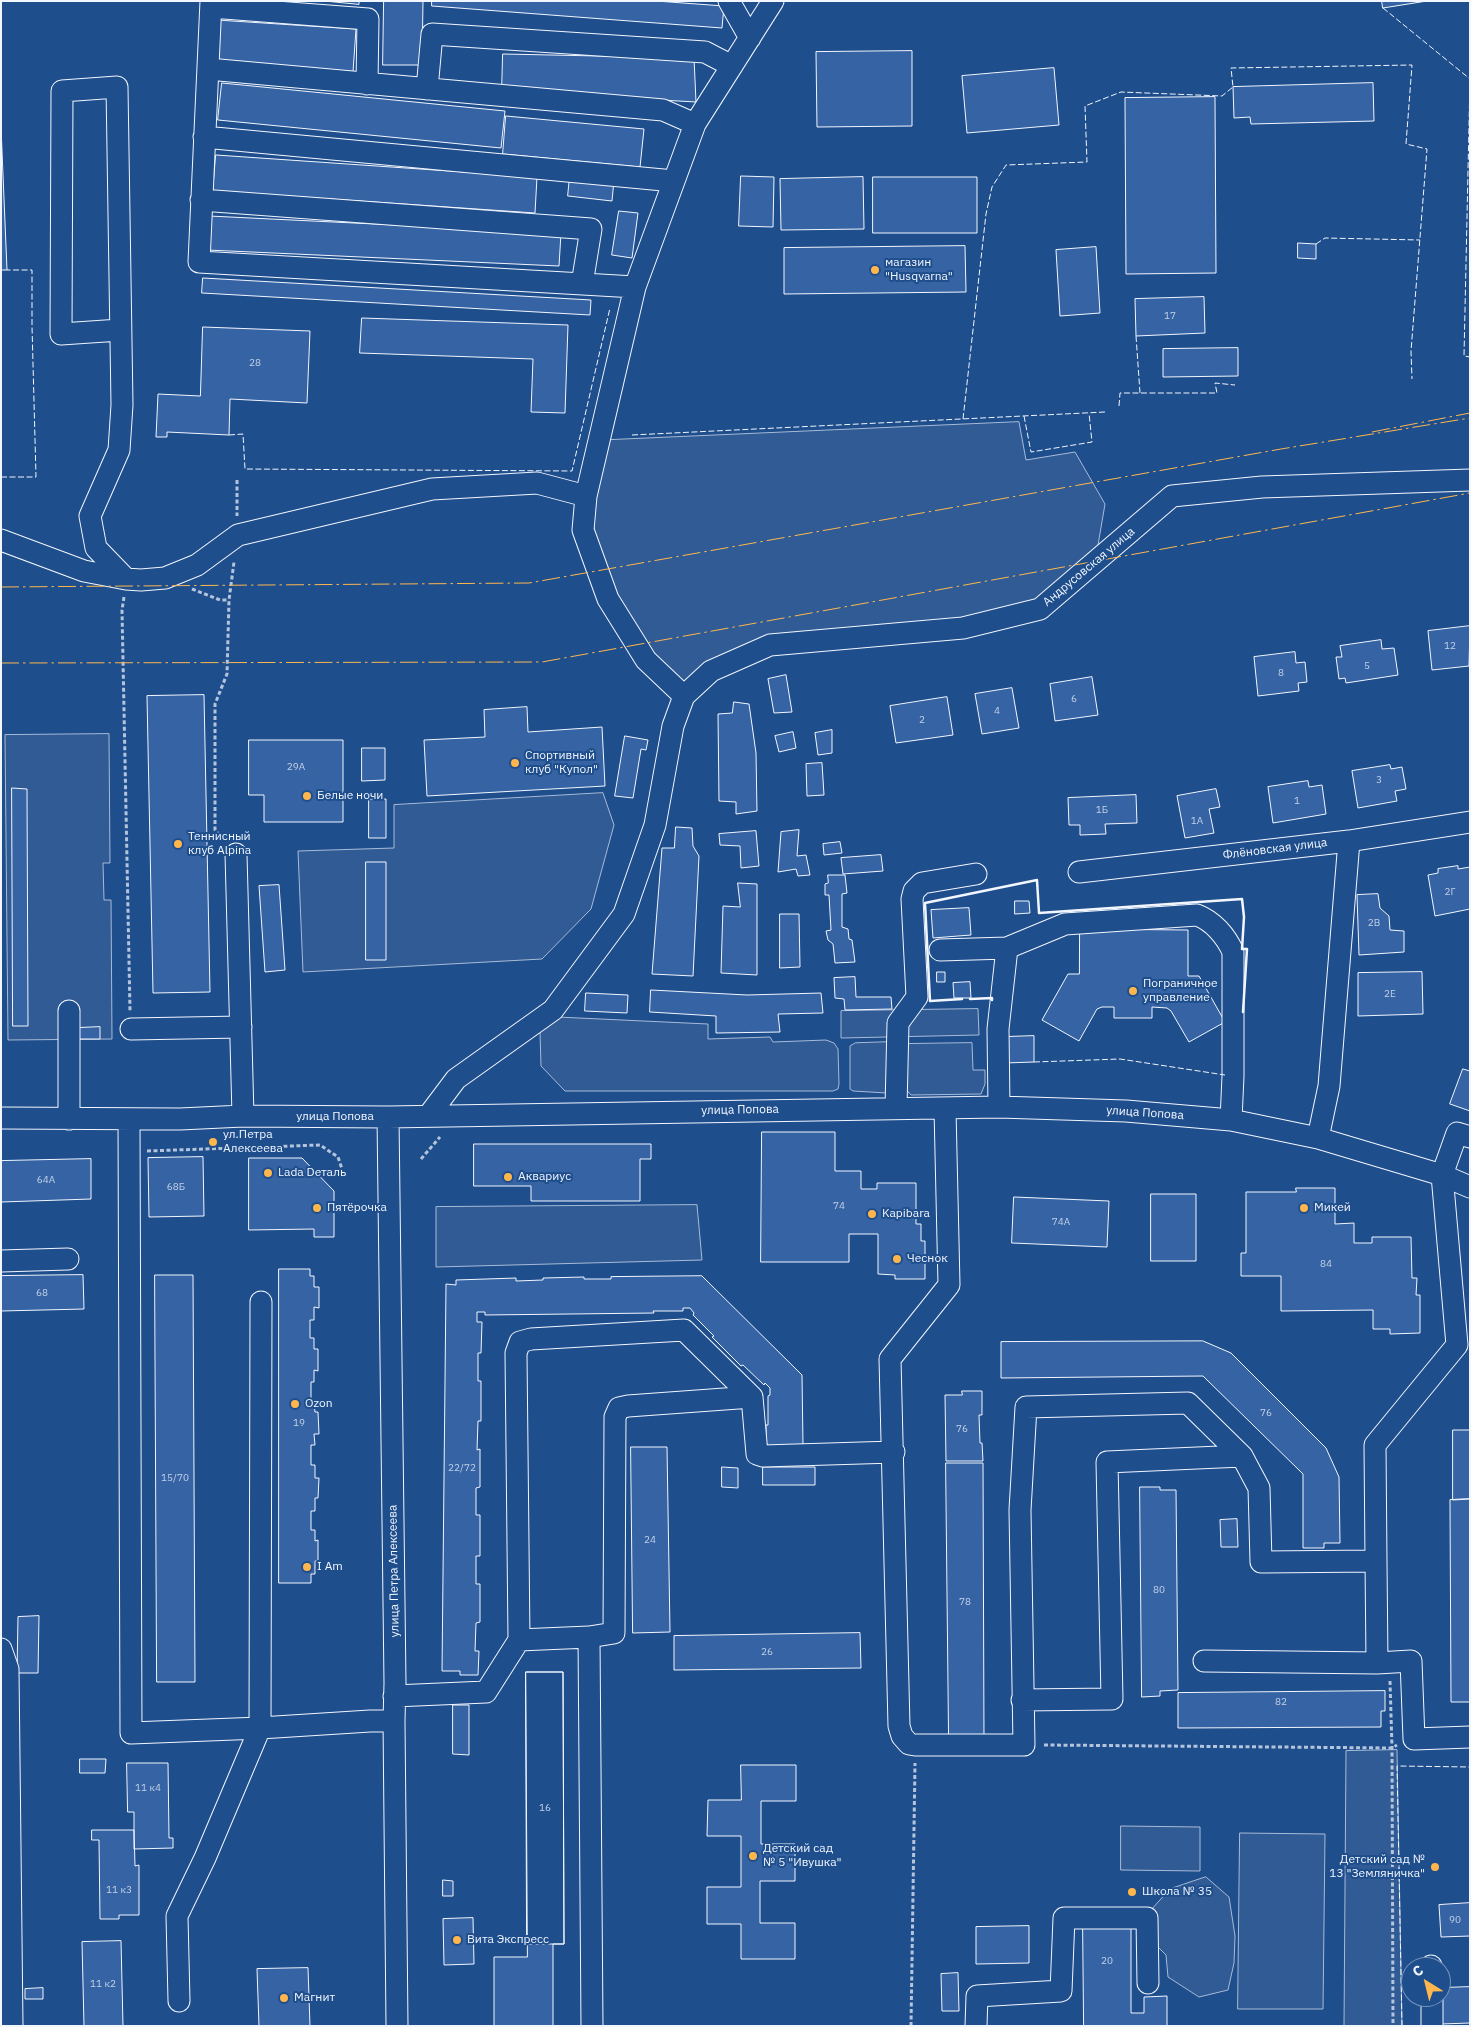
<!DOCTYPE html>
<html>
<head>
<meta charset="utf-8">
<style>
  body { margin:0 }
  #map { position:relative; width:1471px; height:2027px; overflow:hidden; background:#1f4e8c; font-family:"IBM Plex Sans",sans-serif }
  canvas { display:block }
  .frame { position:absolute; inset:0; border:2px solid #f2f6ff; pointer-events:none }
  .north { position:absolute; left:1401px; top:1957px; width:50px; height:50px; box-sizing:border-box; background:#1f4e8c; border:1px solid #7391ba; border-radius:50%; rotate:324deg; font-size:14px; font-weight:700; line-height:20px; text-align:center; color:#f2f6ff }
  .north::after { content:''; display:block; margin:auto; width:18px; height:22px; background:#ffb74d; clip-path:polygon(50% 0,100% 100%,50% 72%,0 100%) }
</style>
</head>
<body>
<div id="map">
<canvas width="1471" height="2027"></canvas>
<div class="frame"></div>
<div class="north">С</div>
</div>
<script>
const ctx = document.querySelector('canvas').getContext('2d');
ctx.lineJoin = 'round';
function fill(path, color) {
  ctx.fillStyle = color;
  ctx.fill(path, 'evenodd');
}
function trace(path, color, width, dash) {
  ctx.strokeStyle = color;
  ctx.lineWidth = width;
  ctx.lineCap = dash ? 'butt' : 'round';
  ctx.setLineDash(dash || []);
  ctx.stroke(path);
}
function write(font, color, halo, rows, align = 'center') {
  ctx.font = font + ' "IBM Plex Sans",sans-serif';
  ctx.lineWidth = 4;
  ctx.setLineDash([]);
  ctx.textBaseline = 'middle';
  ctx.strokeStyle = halo;
  ctx.fillStyle = color;
  for (const [text, x, y, turn = 0] of rows) {
    ctx.save();
    ctx.translate(x, y);
    ctx.rotate((+turn || 0) * Math.PI / 180);
    ctx.textAlign = isNaN(turn) ? turn : align;
    if (halo) ctx.strokeText(text, 0, 0);
    ctx.fillText(text, 0, 0);
    ctx.restore();
  }
}
const built = new Path2D(`
  M1019 422 1026 460 1075 452 1105 504 1098 545 1037 599 962 618 770 635 682 684 651 653 612 590 593 526 596 494 610 440Z
  M109 734 110 863H103L104 900H111L112 1039 8 1040 5 735Z
  M603 793 614 825 591 909 542 959 303 972 298 851 394 848V805Z
  M978 1009 979 1035 841 1038V1011Z
  M557 1017 708 1024V1039L770 1037 773 1042 826 1040 834 1043 838 1049 839 1084 838 1089 833 1091H565L541 1066 540 1032Z
  M887 1042 891 1045 887 1093 853 1091 850 1089V1046L855 1043Z
  M972 1043 973 1070H985V1084L981 1094 911 1095 903 1086 905 1044Z
  M697 1205 702 1260 436 1267V1207Z
  M1397 1750 1402 2026H1344L1346 1751Z
  M1121 1826 1200 1827V1871L1121 1870Z
  M1240 1833 1325 1834 1323 2009H1238Z
  M1206 1877 1229 1897 1235 1936 1234 1963 1228 1990 1199 1997 1168 1977 1166 1955 1150 1939V1911L1170 1889Z`);
fill(built, '#305b95');
trace(built, '#a8bbd7', 1);
const building = new Path2D(`
  M325 1H359V4Z
  M384 1H423L422 65H383Z
  M432 1H656L724 6 722 28 432 6Z
  M1382 1H1427L1383 8Z
  M217 20 356 29 353 72 214 62Z
  M912 51V126L817 127 816 52Z
  M503 54 694 58 696 102 502 91Z
  M1054 68 1059 125 967 133 962 76Z
  M222 83 505 111 501 148 218 120Z
  M1373 83 1374 121 1251 124 1250 117 1234 118 1233 87Z
  M1215 97 1216 273 1126 274 1125 98Z
  M506 116 644 129 640 167 503 154Z
  M1 127 7 270H1Z
  M216 155 537 177 535 213 213 191Z
  M570 176 614 180 612 201 568 196Z
  M741 176 774 177 773 227 739 226Z
  M863 177 864 229 781 230 780 179Z
  M873 177H977V233H873Z
  M619 211 638 213 632 258 612 255Z
  M209 216 561 233 559 266 207 250Z
  M1298 243 1316 244V259L1298 258Z
  M965 246 966 292 784 294V248Z
  M1096 247 1100 313 1060 316 1056 250Z
  M203 278 591 300 590 315 202 293Z
  M1204 297 1205 333 1136 336 1135 299Z
  M362 318 568 325 565 413 531 412 533 359 360 353Z
  M203 327 310 331 307 403 230 399 229 435 167 432V437H156L158 394 200 396Z
  M1238 348V376L1163 377V349Z
  M1470 626 1469 666 1432 670 1428 631Z
  M1381 640 1382 649 1394 648 1398 675 1346 683 1345 678 1339 679 1336 657H1342L1340 646Z
  M1295 652 1296 663 1305 662 1307 682 1298 683 1299 691 1258 696 1254 657Z
  M786 675 792 712 774 713 768 679Z
  M1092 677 1098 715 1055 721 1050 684Z
  M1012 688 1019 728 982 734 975 694Z
  M204 695 210 992 153 993 147 696Z
  M947 697 953 735 896 743 890 706Z
  M734 702 749 704 756 753 757 811 736 814V802L719 801 718 714 732 713Z
  M527 707 528 732 602 727 605 786 427 796 424 740 485 737 484 710Z
  M832 730V753L818 755 815 733Z
  M793 732 796 748 779 752 775 736Z
  M625 736 648 740 646 750 641 749 633 798 615 796Z
  M249 740H343V822H264V795H249Z
  M362 748H385V780L362 781Z
  M822 763 824 795 807 796 806 764Z
  M1390 765 1391 769 1402 767 1406 789 1395 791 1397 801 1358 808 1352 771Z
  M1308 781 1309 787 1322 785 1326 814 1273 823 1268 787Z
  M12 788 27 789 28 1026H13Z
  M1216 789 1220 807 1209 809 1214 833 1185 838 1177 796Z
  M1136 795 1137 823 1105 824 1106 834 1080 835V825H1069L1068 798Z
  M369 799H386V838H369Z
  M676 827 692 828 693 846 699 856 693 976 652 974 662 848H674Z
  M799 830 797 856 806 855 810 875 798 876 796 869 778 872 781 832Z
  M756 831 759 866 741 868 740 846 720 845 719 834Z
  M840 842 842 853 824 855 823 844Z
  M881 855 883 871 843 874 841 858Z
  M366 862H386V960H366Z
  M1458 866V869L1470 867V909L1435 916 1428 875 1438 873V869Z
  M828 875H845L847 893 842 894V927L848 929 849 939 852 940 855 962 835 963 833 944 828 940 826 931 831 930 829 895H825V884L828 883Z
  M738 883 757 884V975L721 973 723 906 740 907Z
  M279 885 285 970 265 972 259 886Z
  M1378 894 1380 908 1389 916 1390 930 1404 931V952L1359 955 1357 895Z
  M1015 901H1029L1030 913 1015 914Z
  M969 908 971 935 933 938 931 910Z
  M780 914H799L800 967 780 968Z
  M1080 929 1188 930V976H1199L1225 1022 1189 1042 1171 1011 1167 1008 1152 1007V1018H1114V1007H1102L1097 1009 1079 1041 1042 1020 1068 974H1079Z
  M937 972H945V982H937Z
  M1422 972 1423 1014 1358 1016V973Z
  M855 977 856 997H891L892 1009 845 1010 844 999 835 998 834 978Z
  M970 982 971 998H954L953 983Z
  M651 990 747 995 821 993 823 1013 778 1014 780 1032 716 1033V1016L650 1012Z
  M586 993 628 995 627 1013 585 1011Z
  M100 1027V1039H79L78 1028Z
  M1034 1036V1062L1005 1063V1037Z
  M1463 1069 1470 1071V1111L1450 1104Z
  M762 1132H835V1171H861V1189H877V1183H916V1224H921V1241H925V1279H895V1275L878 1274V1234H849V1262H761Z
  M474 1144H651V1159H640V1201H531V1186H474Z
  M203 1157 204 1216 149 1217 148 1158Z
  M249 1158H302L334 1191V1237H314V1229L249 1230Z
  M91 1159V1199L1 1202V1161Z
  M1296 1188H1335V1224L1354 1223V1243H1372V1237H1411L1412 1278H1417L1416 1295H1420V1333L1390 1334V1329H1373V1310L1281 1311V1276H1241V1253H1246V1192H1296Z
  M1151 1194H1196V1261H1151Z
  M1014 1197 1109 1201 1107 1247 1012 1243Z
  M279 1269H310V1276H314V1287H319V1308L314 1307V1320H310V1338H314V1349H318V1371L314 1370V1382H311V1403H314L315 1412H318L319 1434H314L315 1445H311V1465H315V1478H319L318 1498H315V1511H311V1530H315V1541L318 1540V1561H315V1574H311V1583H279Z
  M83 1275 84 1309 1 1311V1276Z
  M155 1275H193L195 1682H157Z
  M702 1276 802 1375 803 1445 766 1446V1425H768V1396L770 1395V1388L765 1383 764 1385 743 1365 741 1366 712 1337 714 1336 693 1315 694 1313 690 1308H683V1311H653L654 1313 485 1315V1312H477V1322H482L481 1353H478V1381H481V1421H478L477 1450 480 1449V1487L476 1488V1515H480V1556H476V1584H480V1622L476 1623 475 1651H479L478 1675H460V1671H442L446 1284 456 1285V1280L516 1278V1281L543 1280V1278L584 1277V1279H611V1277Z
  M1203 1341 1231 1353 1326 1448 1339 1477 1340 1543H1324V1548H1303V1474L1203 1376 1001 1378V1342Z
  M962 1391H982V1415H979L980 1443H982L983 1461H946L945 1395H962Z
  M1453 1430H1470V1499L1453 1500Z
  M631 1447H667L670 1632 633 1633Z
  M946 1463H983L984 1741H949Z
  M722 1467 738 1468V1488L722 1487Z
  M763 1467H815V1485H763Z
  M1140 1487H1160V1490H1176L1178 1690 1160 1691V1696L1142 1697Z
  M1470 1499V1702H1451L1450 1500Z
  M1237 1519 1238 1547H1221L1220 1520Z
  M39 1616 38 1673H17L18 1617Z
  M860 1633 861 1668 674 1670V1636Z
  M526 1672H563L564 1944H527Z
  M526 1672H563L564 1944H553V2026H494V1957H527Z
  M1385 1691V1711H1381V1727L1178 1728V1693Z
  M453 1705H469V1755L453 1754Z
  M80 1759H106L105 1773H80Z
  M127 1763H168L169 1838H173V1848L134 1849V1812H128Z
  M741 1765H796V1801H761V1844H795V1881H760V1923H795V1959H741V1924H707V1887H741V1836H707L708 1800H741Z
  M92 1830H134L135 1866 139 1865V1915H119V1919H100L99 1840H92Z
  M443 1880 453 1881V1896H443Z
  M1470 1903V1936L1441 1937 1439 1905Z
  M473 1918 474 1964 444 1965 443 1919Z
  M1029 1926V1963L976 1964V1927Z
  M1083 1926H1131V2013H1144V1997L1167 1996V2026H1084Z
  M121 1941 123 2026H84L82 1942Z
  M308 1968 310 2026H259L257 1969Z
  M958 1973 959 2011H942L941 1974Z
  M1470 1987V2023L1441 2024V1988Z
  M43 1988V1999H25V1989Z`);
fill(building, '#3563a3');
trace(building, '#f2f6ff', 1);
const minor = new Path2D(`
  M211 1 199 262 635 287
  M729 1 750 38
  M211 7 368 19 367 84
  M208 69 663 110 695 124
  M427 89 432 34 705 52 732 66
  M204 137 674 181
  M201 200 591 229 582 284
  M120 330 61 334 62 91 117 87 122 405 119 450 90 516 96 548 126 579 141 580 165 578 197 565 238 535 432 489 537 483 586 496
  M1 540 84 571 126 579
  M684 696 646 660 608 599 583 530 586 496 635 287 695 124 773 1
  M236 854 243 1116
  M1079 872 1349 841 1470 822
  M940 950 1007 948
  M69 1011V1119
  M131 1029 241 1027
  M999 1107 998 1029 1007 948 1065 924 1197 915C1213 921 1226 936 1233 952V1076L1231 1120
  M896 1108 898 1023 917 997 912 899 914 891 922 883 976 874
  M945 1109 949 1285 890 1359 899 1726 902 1736 909 1744 915 1745H1024L1020 1510 1026 1407 1188 1403 1242 1456 1259 1488 1261 1562 1376 1561 1375 1445 1457 1345 1442 1175 1457 1133 1470 1137
  M429 1115 456 1079 553 1010 624 914 655 825 673 726 684 696 711 671 770 645 963 628 1040 609 1172 496 1262 487 1470 480
  M388 1117 395 1683 394 1721 397 2026
  M1 1118 180 1119 243 1116 388 1117 999 1107 1126 1111 1231 1120 1318 1138 1442 1175 1470 1187
  M129 1119 131 1733 260 1728 370 1721H394
  M1318 1138 1329 1086 1349 841
  M1 1261 68 1259
  M1376 1561 1377 1663
  M519 1640 589 1637
  M1 1649 8 1669 12 2026
  M1204 1661 1377 1663 1411 1661 1414 1739 1470 1737
  M394 1696 486 1692 519 1640 516 1353 520 1342 531 1339 684 1330 752 1397
  M1022 1700 1112 1699 1107 1462 1242 1456
  M1431 1966V1967
  M1432 1997V2026
  M179 2001 177 1916 205 1858 260 1728 261 1302
  M592 2026 589 1637 614 1633 615 1417 619 1408 628 1406 752 1397 757 1454 763 1456 894 1452
  M976 2026 977 1996 1061 1991 1064 1918H1147L1148 1983`);
trace(minor, '#f2f6ff', 23);
trace(new Path2D(`
  M237 480V516
  M192 589 220 600H229
  M124 597 122 610 130 1011
  M224 840 215 830V704L227 674 229 600 234 562
  M147 1151 320 1145 338 1157 342 1169
  M421 1159 440 1137
  M1390 1681 1392 1748 1393 2026
  M1044 1745 1392 1748 1397 1745
  M911 2026 915 1763`), '#b3c4dc', 3, [4, 2.5]);
trace(minor, '#1f4e8c', 21);
trace(new Path2D(`
  M1383 8 1470 79 1464 356 1470 357
  M1316 244 1325 238 1420 240
  M1136 336 1140 393
  M1119 406 1120 393H1217L1215 383 1235 385
  M1024 416 1031 452 1092 442 1089 413
  M963 419 986 214 992 187 1006 165 1087 162 1085 106 1121 92 1222 96 1233 87 1231 68 1412 65 1406 144 1427 149 1411 351 1412 379
  M229 435 243 434 245 469 572 471 610 308
  M632 435 1105 412
  M1 477H36L32 326V270H7
  M1034 1062 1120 1059 1225 1075
  M1402 2026 1397 1766 1470 1767`), '#f2f6ff', 1, [6, 2.5]);
trace(new Path2D(`
  M962 999 930 1001 925 903 1037 880 1039 913 1242 899 1244 917 1242 949H1247L1243 1012
  M970 999 992 998V1000`), '#f2f6ff', 2.5);
trace(new Path2D(`
  M1372 432 1470 413
  M1 587 529 583 1281 449 1470 418
  M1 663 542 662 1470 493`), '#ffb74d', 1, [18, 4, 2.5, 4]);
for (const [x, y, r, color] of [
  [875,270,5,"#ffb74d"],
  [515,763,5,"#ffb74d"],
  [307,796,5,"#ffb74d"],
  [178,844,5,"#ffb74d"],
  [1133,991,5,"#ffb74d"],
  [213,1142,5,"#ffb74d"],
  [268,1173,5,"#ffb74d"],
  [508,1177,5,"#ffb74d"],
  [317,1208,5,"#ffb74d"],
  [1304,1208,5,"#ffb74d"],
  [872,1214,5,"#ffb74d"],
  [897,1259,5,"#ffb74d"],
  [295,1404,5,"#ffb74d"],
  [307,1567,5,"#ffb74d"],
  [753,1856,5,"#ffb74d"],
  [1435,1867,5,"#ffb74d"],
  [1132,1892,5,"#ffb74d"],
  [457,1940,5,"#ffb74d"],
  [284,1998,5,"#ffb74d"]
]) {
  const dot = new Path2D();
  dot.arc(x, y, r, 0, 2 * Math.PI);
  ctx.fillStyle = color;
  ctx.fill(dot);
  trace(dot, '#1f4e8c', 2);
}
write('10px', '#c3d1e8', null, [
  ["17",1170,316],
  ["28",255,363],
  ["12",1450,646],
  ["5",1367,666],
  ["8",1281,673],
  ["6",1074,699],
  ["4",997,711],
  ["2",922,720],
  ["29А",296,767],
  ["3",1379,780],
  ["1",1297,801],
  ["1Б",1102,810],
  ["1А",1197,821],
  ["2Г",1450,892],
  ["2В",1374,923],
  ["2Е",1390,994],
  ["64А",46,1180],
  ["68Б",176,1187],
  ["74",839,1206],
  ["74А",1061,1222],
  ["84",1326,1264],
  ["68",42,1293],
  ["76",1266,1413],
  ["19",299,1423],
  ["76",962,1429],
  ["22/72",462,1468],
  ["15/70",175,1478],
  ["24",650,1540],
  ["80",1159,1590],
  ["78",965,1602],
  ["26",767,1652],
  ["82",1281,1702],
  ["11 к4",148,1788],
  ["16",545,1808],
  ["11 к3",119,1890],
  ["90",1455,1920],
  ["20",1107,1961],
  ["11 к2",103,1984]
]);
write('12px', '#f2f6ff', '#1f4e8c', [
  ["магазин",885,263],
  ["\"Husqvarna\"",885,277],
  ["Спортивный",525,756],
  ["клуб \"Купол\"",525,770],
  ["Белые ночи",317,796],
  ["Теннисный",188,837],
  ["клуб Alpina",188,851],
  ["Пограничное",1143,984],
  ["управление",1143,998],
  ["ул.Петра",223,1135],
  ["Алексеева",223,1149],
  ["Lada Dеталь",278,1173],
  ["Аквариус",518,1177],
  ["Пятёрочка",327,1208],
  ["Микей",1314,1208],
  ["Kapibara",882,1214],
  ["Чеснок",907,1259],
  ["Ozon",305,1404],
  ["I Am",317,1567],
  ["Детский сад",763,1849],
  ["№ 5 \"Ивушка\"",763,1863],
  ["Детский сад №",1425,1860,"right"],
  ["13 \"Земляничка\"",1425,1874,"right"],
  ["Школа № 35",1142,1892],
  ["Вита Экспресс",467,1940],
  ["Магнит",294,1998]
], 'left');
write('12px', '#f2f6ff', '#1f4e8c', [
  ["Андрусовская улица",1089,567,-40],
  ["Флёновская улица",1275,849,-7],
  ["улица Попова",740,1110,-1],
  ["улица Попова",1145,1113,4],
  ["улица Попова",335,1117],
  ["улица Петра Алексеева",394,1571,-91]
]);
</script>
</body>
</html>
